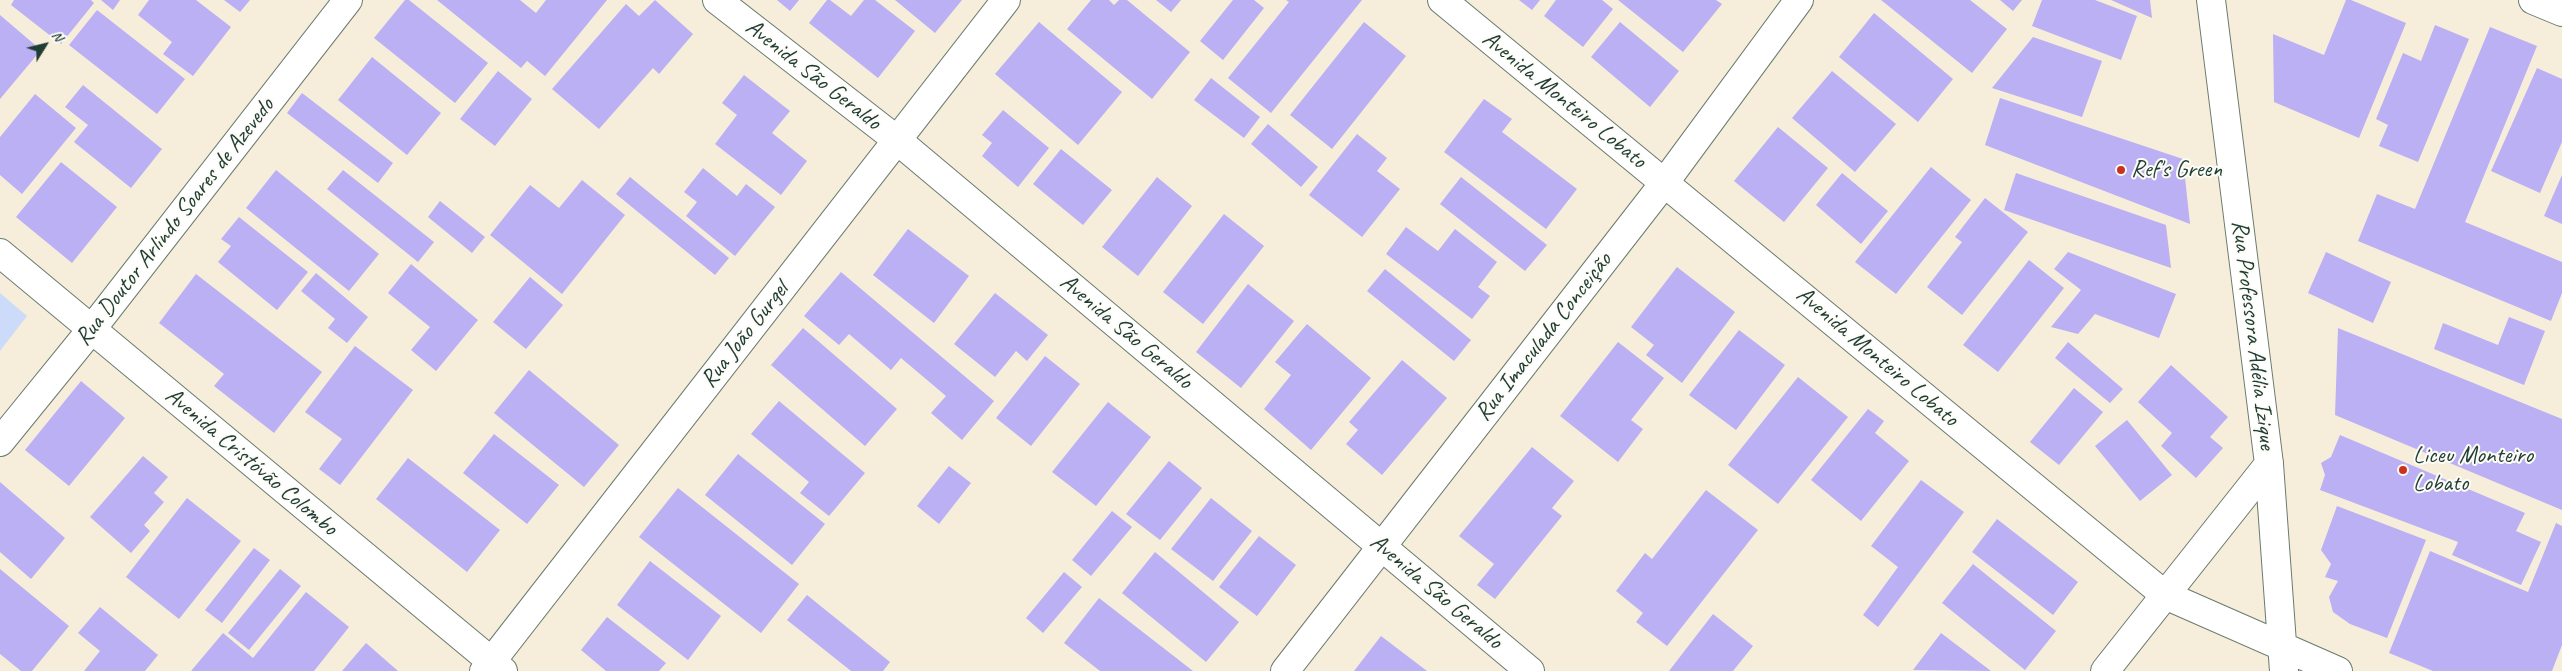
<!DOCTYPE html>
<html>
<head>
<meta charset="utf-8">
<style>
  body { margin:0 }
  #map { position:relative; width:2562px; height:671px; overflow:hidden; background:#f6eedb; font-family:Caveat,sans-serif }
  canvas { display:block }
  .north { position:absolute; left:20px; top:20px; width:50px; height:50px; -webkit-text-stroke:4px #fdfcf7; paint-order:stroke; rotate:54deg; font-size:14px; font-weight:700; line-height:20px; text-align:center; color:#1f3d34 }
  .north::after { content:''; display:block; margin:auto; width:18px; height:22px; background:#1f3d34; clip-path:polygon(50% 0,100% 100%,50% 72%,0 100%) }
</style>
</head>
<body>
<div id="map">
<canvas width="2562" height="671"></canvas>
<div class="north">N</div>
</div>
<script>
const ctx = document.querySelector('canvas').getContext('2d');
ctx.lineJoin = 'round';
function fill(path, color) {
  ctx.fillStyle = color;
  ctx.fill(path, 'evenodd');
}
function trace(path, color, width, dash) {
  ctx.strokeStyle = color;
  ctx.lineWidth = width;
  ctx.lineCap = dash ? 'butt' : 'round';
  ctx.setLineDash(dash || []);
  ctx.stroke(path);
}
function write(font, color, halo, rows, align = 'center') {
  ctx.font = font + ' Caveat,sans-serif';
  ctx.lineWidth = 4;
  ctx.setLineDash([]);
  ctx.textBaseline = 'middle';
  ctx.strokeStyle = halo;
  ctx.fillStyle = color;
  for (const [text, x, y, turn = 0] of rows) {
    ctx.save();
    ctx.translate(x, y);
    ctx.rotate((+turn || 0) * Math.PI / 180);
    ctx.textAlign = isNaN(turn) ? turn : align;
    if (halo) ctx.strokeText(text, 0, 0);
    ctx.fillText(text, 0, 0);
    ctx.restore();
  }
}
fill(new Path2D(`
  M0 293 27 316 0 351Z`), '#ccdbf9');
fill(new Path2D(`
  M14 0H91L94 3 61 44 11 5Z
  M101 0H120L113 10Z
  M149 0H196L231 27 193 76 163 54 172 42 138 15Z
  M224 0H250L240 12Z
  M405 0H409L488 63 455 103 374 38Z
  M437 0H520L536 13 546 0H607L545 76 527 61 521 68Z
  M655 0 693 34 659 74 653 68 599 129 552 89 626 4 639 16Z
  M777 0H799L790 11Z
  M827 0H830L851 16 864 0H875L915 31 878 78 809 23Z
  M895 0H962L935 33Z
  M1091 0H1109L1114 5 1119 0H1127L1190 52 1152 99 1067 29Z
  M1156 0H1181L1171 12Z
  M1233 0H1254L1264 8 1223 60 1200 41Z
  M1286 0H1362L1271 113 1228 78 1289 2Z
  M1519 0H1540L1532 10Z
  M1556 0H1602L1613 9 1583 47 1544 16Z
  M1618 0H1716L1722 4 1683 52Z
  M1881 0H1970L2007 29 1972 73Z
  M2000 0H2022L2013 11Z
  M2042 0H2095L2137 16 2121 60 2032 26Z
  M2111 0H2150L2152 18Z
  M2346 0H2351L2406 23 2359 138 2274 102 2273 34 2324 55Z
  M97 10 185 79 157 114 69 45Z
  M1874 13 1953 79 1918 122 1839 57Z
  M0 15 41 50 0 99Z
  M1039 22 1122 92 1078 145 995 74Z
  M1364 22 1406 56 1332 149 1290 115Z
  M1620 22 1679 71 1650 107 1591 57Z
  M2435 25 2469 39 2418 162 2379 146 2388 125 2376 119 2403 53 2421 61Z
  M2490 27 2537 46 2465 222 2562 262V293L2551 321 2358 241 2377 194 2415 209Z
  M2033 37 2102 61 2082 117 1992 88Z
  M372 57 441 113 407 155 338 100Z
  M2537 68 2562 79V142L2540 193 2491 171Z
  M498 71 532 99 495 146 460 119Z
  M1832 71 1896 124 1855 172 1792 118Z
  M744 75 790 111 772 133 807 161 781 195 715 144 737 115 722 103Z
  M1211 78 1260 117 1244 138 1194 100Z
  M83 85 162 149 131 188 74 142 88 125 65 107Z
  M302 93 393 163 378 183 287 113Z
  M35 94 76 128 22 194 0 175V137Z
  M2000 98 2183 159 2190 224 1985 145Z
  M1484 99 1512 119 1502 132 1577 189 1546 229 1444 152Z
  M1003 110 1049 148 1018 187 982 156 992 143 982 135Z
  M1268 124 1318 167 1301 187 1251 144Z
  M1778 127 1828 168 1784 222 1734 181Z
  M1357 134 1387 158 1377 171 1400 189 1362 237 1309 195Z
  M1061 149 1112 190 1083 225 1033 184Z
  M61 162 117 207 72 263 16 217Z
  M1931 167 1971 200 1896 294 1855 262Z
  M703 168 737 196 746 184 775 207 735 256 686 216 697 202 684 192Z
  M276 170 379 254 349 291 246 208Z
  M343 170 434 242 418 262 327 189Z
  M1842 173 1888 211 1861 244 1816 205Z
  M2016 173 2166 225 2171 268 2004 210Z
  M2562 175V224L2544 216Z
  M630 177 729 258 715 275 616 194Z
  M1157 177 1192 206 1138 276 1102 247Z
  M1461 177 1547 245 1525 271 1440 204Z
  M582 180 625 215 562 294 490 235 530 185 559 208Z
  M1985 198 2028 232 1962 315 1927 287 1962 242 1955 237Z
  M440 201 485 237 472 253 428 217Z
  M1224 214 1264 246 1203 324 1163 292Z
  M239 217 308 272 277 310 218 262 231 246 221 239Z
  M1406 227 1438 251 1455 229 1497 262 1478 287 1490 296 1472 319 1386 254Z
  M908 229 969 276 934 323 873 275Z
  M2068 252 2176 294 2159 338 2095 314 2078 334 2051 327 2081 290 2054 269Z
  M2326 252 2391 282 2373 323 2308 293Z
  M2029 260 2064 288 1998 372 1963 345Z
  M411 264 478 320 436 371 411 350 430 327 388 293Z
  M1677 267 1735 312 1682 383 1646 355 1654 345 1631 327Z
  M1385 269 1471 340 1454 361 1367 291Z
  M841 272 994 401 962 440 931 413 946 396 901 358 891 370 849 334 839 345 804 316Z
  M316 273 368 317 347 343 328 328 335 319 301 291Z
  M196 274 322 372 274 433 214 386 224 374 159 323Z
  M530 277 563 305 526 349 493 322Z
  M1248 284 1294 321 1241 388 1196 352Z
  M995 293 1048 335 1027 361 1016 351 995 377 954 344Z
  M2509 317 2545 331 2524 385 2434 349 2443 323 2498 345Z
  M1307 324 1371 378 1311 450 1264 409 1291 375 1275 362Z
  M803 328 897 409 865 446 771 365Z
  M2338 328 2562 419V510L2335 415Z
  M1739 330 1785 365 1736 430 1689 395Z
  M1618 342 1664 378 1631 420 1643 429 1618 462 1560 416Z
  M2068 342 2123 389 2110 403 2055 358Z
  M355 346 413 390 340 485 319 469 342 439 305 412Z
  M1045 356 1080 384 1031 446 996 418Z
  M1402 360 1447 398 1382 475 1346 444 1358 430 1349 422Z
  M2171 365 2228 417 2210 437 2223 448 2196 478 2161 446 2172 433 2138 402Z
  M529 370 619 445 584 487 494 413Z
  M1798 377 1848 417 1778 504 1728 465Z
  M81 381 125 418 69 486 25 450Z
  M2074 388 2103 412 2059 465 2030 442Z
  M779 401 865 473 829 516 800 493 809 482 751 434Z
  M1108 402 1151 437 1096 506 1052 472Z
  M1868 409 1884 421 1875 433 1909 461 1861 521 1811 480Z
  M2127 420 2172 475 2140 501 2095 446Z
  M494 434 559 485 527 524 463 473Z
  M2340 435 2525 513 2516 531 2541 542 2521 585 2452 555 2458 542 2320 490 2325 475 2321 463 2331 457Z
  M1532 447 1574 481 1552 508 1562 516 1495 599 1477 585 1494 564 1459 536Z
  M738 454 825 524 792 565 705 495Z
  M143 456 168 477 154 493 164 502 144 525 150 531 131 553 90 517Z
  M408 458 500 530 467 572 376 499Z
  M1169 461 1202 488 1160 540 1126 514Z
  M949 466 971 483 939 524 917 506Z
  M1921 480 1964 512 1878 627 1863 615 1898 567 1871 546Z
  M0 482 65 538 31 579 0 552Z
  M678 488 799 584 761 633 639 537Z
  M1706 490 1758 530 1667 646 1636 622 1643 613 1616 591 1645 553 1652 559Z
  M187 498 241 541 179 619 126 577Z
  M1211 498 1252 531 1213 581 1171 549Z
  M2337 506 2426 540 2387 638 2350 624 2333 612 2329 597 2338 581 2325 577 2331 564 2321 550Z
  M1112 511 1132 527 1091 576 1072 560Z
  M1997 519 2078 582 2053 615 1972 552Z
  M2556 523 2562 526V645L2552 671H2433L2389 653 2430 551 2528 592Z
  M1259 536 1296 565 1257 616 1219 587Z
  M254 548 270 560 222 623 205 610Z
  M1155 552 1239 622 1206 662 1122 593Z
  M650 561 721 616 688 660 617 605Z
  M1973 564 2056 631 2025 670 1942 603Z
  M0 569 69 626 32 671H21L0 654Z
  M280 569 301 586 249 650 228 633Z
  M1064 572 1082 587 1043 633 1026 618Z
  M306 592 349 627 314 671H191L223 633 253 658Z
  M807 595 890 662 883 671H851L787 620Z
  M1099 598 1193 671H1100L1064 643Z
  M100 607 158 655 145 671H84L100 651 78 633Z
  M1713 614 1753 646 1733 671H1669Z
  M607 617 666 663 659 671H606L581 650Z
  M1941 633 1991 671 1913 670Z
  M1381 636 1427 671H1354Z
  M366 643 398 671H342Z`), '#bab0f3');
const minor = new Path2D(`
  M717 0 897 140 1530 671
  M1442 0 2165 595 2338 671
  M2533 0 2562 12
  M0 253 503 671
  M0 442 91 330 348 0
  M2269 464 2284 671
  M484 671 1006 0`);
const tertiary = new Path2D(`
  M1285 671 1665 182 1799 0
  M2105 671 2269 464 2211 0`);
trace(minor, '#6a7b6e', 30);
trace(tertiary, '#6a7b6e', 30);
trace(minor, '#fff', 28);
trace(tertiary, '#fff', 28);
for (const [x, y, r, color] of [
  [2121,170,5,"#c8321e"],
  [2403,470,5,"#c8321e"]
]) {
  const dot = new Path2D();
  dot.arc(x, y, r, 0, 2 * Math.PI);
  ctx.fillStyle = color;
  ctx.fill(dot);
  trace(dot, '#fdfcf7', 2);
}
write('24px', '#1f3d34', '#fdfcf7', [
  ["Avenida São Geraldo",813,75,38],
  ["Avenida Monteiro Lobato",1564,100,39],
  ["Rua Doutor Arlindo Soares de Azevedo",175,222,-52],
  ["Avenida São Geraldo",1126,332,40],
  ["Rua João Gurgel",745,335,-52],
  ["Rua Professora Adélia Izique",2253,335,83],
  ["Rua Imaculada Conceição",1544,337,-52],
  ["Avenida Monteiro Lobato",1877,357,40],
  ["Avenida Cristóvão Colombo",251,462,40],
  ["Avenida São Geraldo",1436,592,40]
]);
write('24px', '#1f3d34', '#fdfcf7', [
  ["Ref's Green",2131,170],
  ["Liceu Monteiro",2413,456],
  ["Lobato",2413,484]
], 'left');
</script>
</body>
</html>
